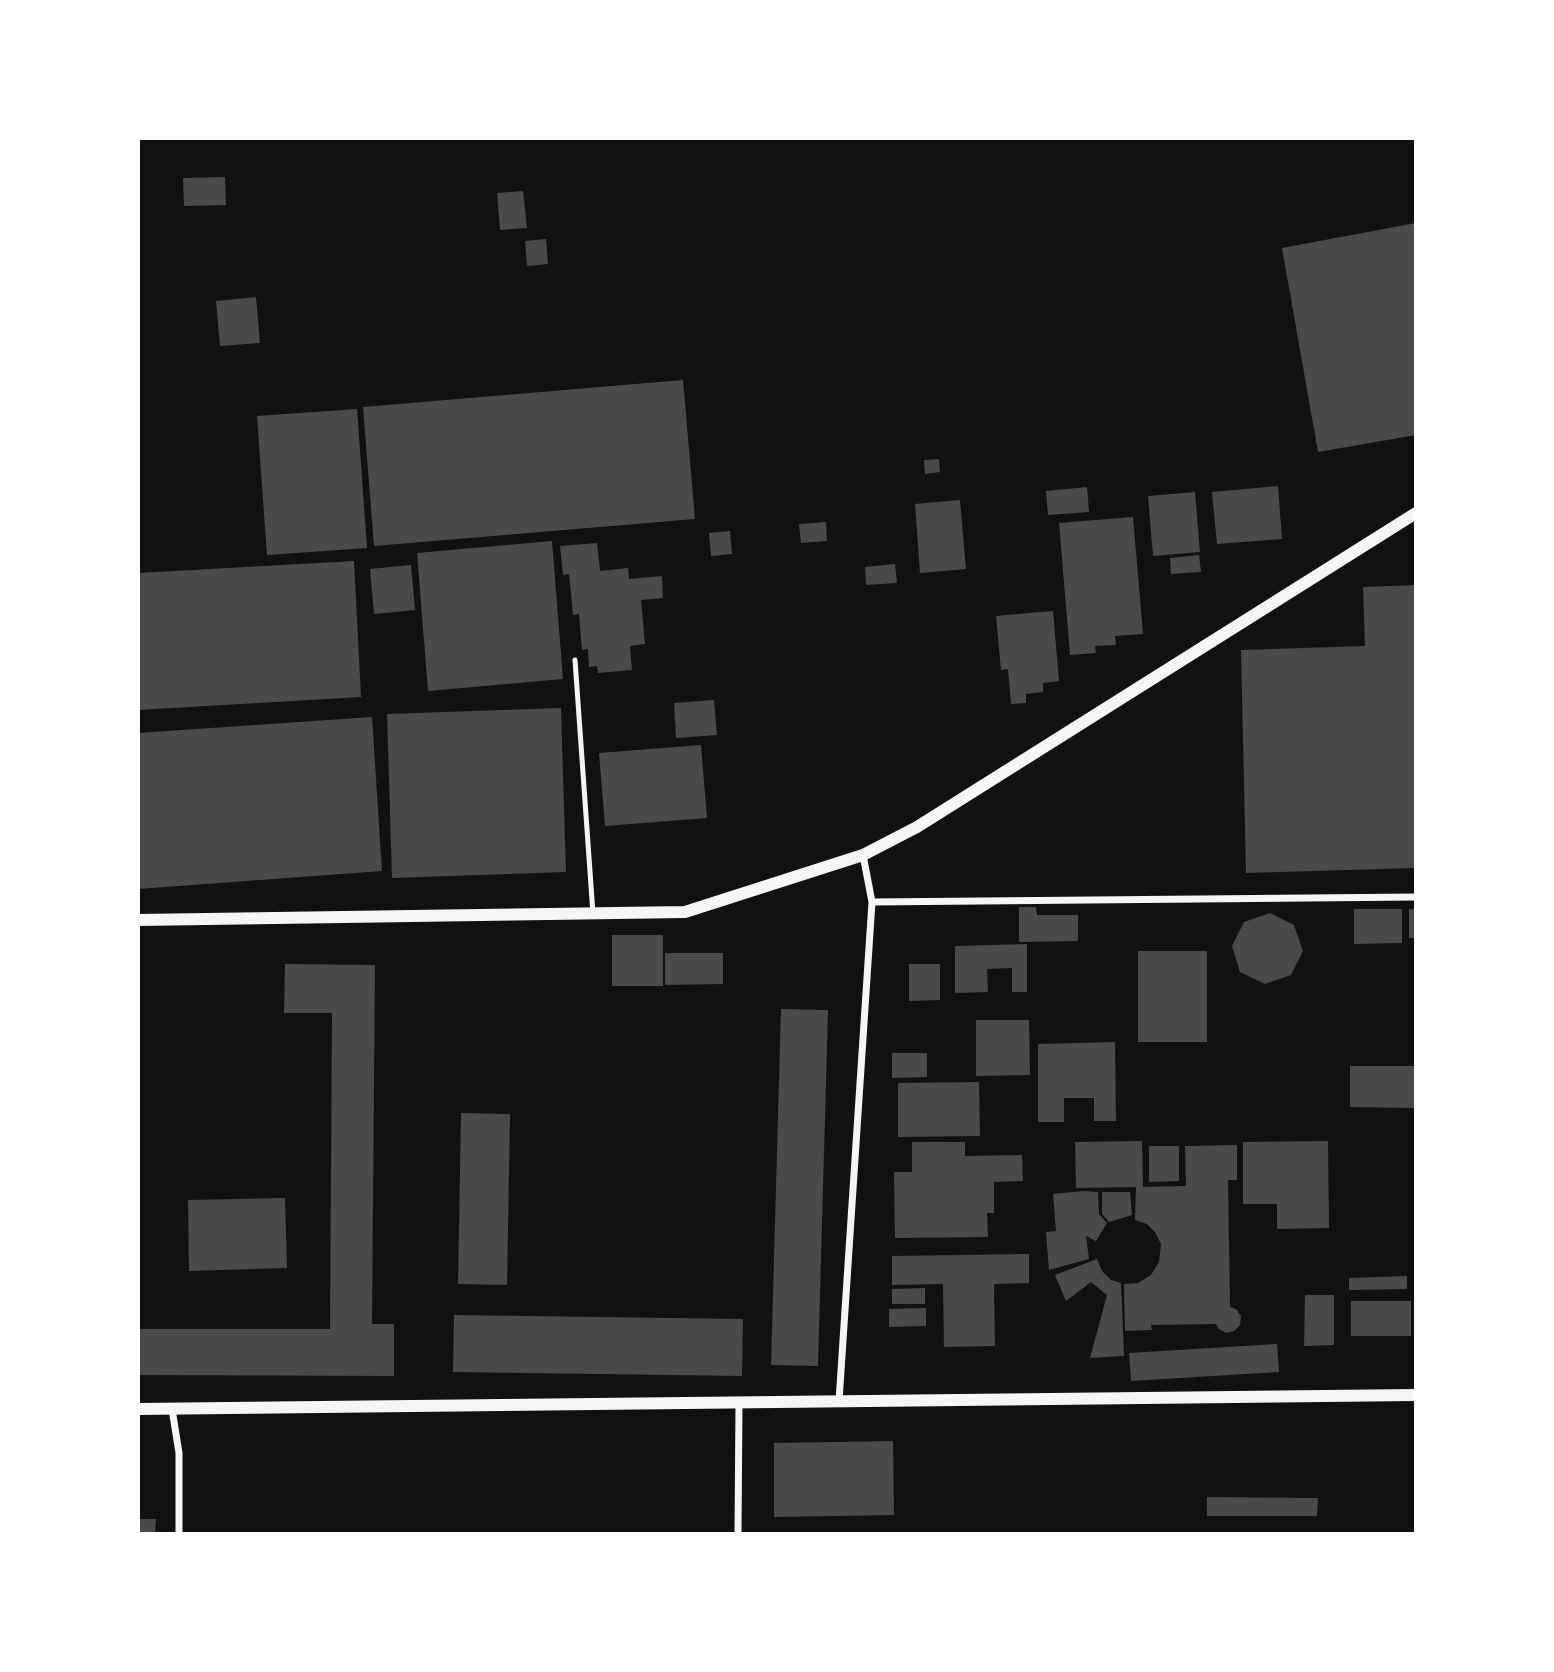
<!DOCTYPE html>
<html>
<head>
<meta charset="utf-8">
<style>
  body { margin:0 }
  #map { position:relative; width:1554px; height:1672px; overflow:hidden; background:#111; font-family:"Space Grotesk",sans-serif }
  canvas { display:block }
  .frame { position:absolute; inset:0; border:140px solid #fff; pointer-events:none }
</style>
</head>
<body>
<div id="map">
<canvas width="1554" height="1672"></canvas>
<div class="frame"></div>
</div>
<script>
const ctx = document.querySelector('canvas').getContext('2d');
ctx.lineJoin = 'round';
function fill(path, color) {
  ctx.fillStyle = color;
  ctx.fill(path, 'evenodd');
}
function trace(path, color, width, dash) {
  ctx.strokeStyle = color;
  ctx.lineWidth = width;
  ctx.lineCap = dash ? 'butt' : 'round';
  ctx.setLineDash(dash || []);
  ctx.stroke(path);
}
fill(new Path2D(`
  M225 177 226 205 184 206 183 178Z
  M523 191 527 228 500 230 497 193Z
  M1416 223V435L1318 452 1282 248Z
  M546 239 548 264 527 266 525 241Z
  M256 297 260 343 220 346 216 301Z
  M683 380 695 519 374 546 363 407Z
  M357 409 367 548 267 555 257 416Z
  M939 459 940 472 925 474 924 460Z
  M1278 486 1282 539 1217 544 1212 492Z
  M1087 487 1089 512 1048 515 1046 491Z
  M1195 492 1200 552 1153 556 1148 496Z
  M960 500 966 569 920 573 915 504Z
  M1133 517 1143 634 1115 636 1116 645 1095 646 1096 653 1070 655 1059 523Z
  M826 522 827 541 801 543 799 524Z
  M730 531 732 554 711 556 709 533Z
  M552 541 563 679 428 691 417 553Z
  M597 543 600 571 628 568 629 579 662 576 663 598 641 600 645 644 630 646 632 670 598 673 597 666 589 667 588 649 582 650 579 614 573 615 569 574 563 575 560 546Z
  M1199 555 1201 572 1171 574 1170 558Z
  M354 561 361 697 138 710V573Z
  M895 564 897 583 866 585 865 567Z
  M411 565 415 610 374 614 370 569Z
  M1416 585V868L1246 873 1241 650 1365 646 1363 587Z
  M1053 611 1059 681 1043 683V692L1026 694V703L1011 704 1008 669 1001 670 996 616Z
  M714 700 717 735 676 738 674 703Z
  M561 708 566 872 392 878 387 714Z
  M372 717 382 871 138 889V733Z
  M701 745 707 818 605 826 599 753Z
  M1019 907H1036L1037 915H1078V941L1019 942Z
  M1354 909H1402V943L1354 944Z
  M1409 909H1416V938H1409Z
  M1270 913 1294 925 1303 951 1291 975 1265 984 1240 972 1232 946 1244 922Z
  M612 935H663V986H612Z
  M1027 944V992H1012V968L987 969 988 992 955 993V946Z
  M1138 951H1207V1042H1138Z
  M665 953H723V984L665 985Z
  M285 964 375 965 372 1324H394V1376L138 1375V1329H330L332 1013H284Z
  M909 964H940V1000L909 1001Z
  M781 1009 828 1010 818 1366 771 1365Z
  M976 1020H1029L1030 1075 976 1076Z
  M1115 1042 1116 1121H1094V1098H1064V1122H1038V1044Z
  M892 1053H927V1077L892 1078Z
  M1350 1066H1416V1108L1350 1107Z
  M979 1082 980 1136 898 1137V1083Z
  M461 1113 510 1114 507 1285 458 1284Z
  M1142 1141 1143 1187 1186 1186 1185 1146 1237 1145V1180H1228L1230 1307 1236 1309 1241 1316 1240 1325 1234 1331 1226 1333 1219 1329 1216 1324 1151 1325 1152 1330 1125 1331 1124 1284 1138 1283 1151 1275 1159 1262 1161 1244 1155 1232 1147 1224 1135 1220 1136 1187 1076 1188 1075 1142Z
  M1328 1141 1329 1228 1277 1229V1204H1243V1142Z
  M912 1142H965V1156L1022 1155 1023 1181 994 1182V1213H987L988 1237 895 1238 894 1172H912Z
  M1149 1146H1179V1181L1149 1182Z
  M1084 1191 1098 1192 1099 1214 1107 1223 1096 1241 1086 1236 1089 1259 1049 1270 1046 1232 1056 1231 1053 1194Z
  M1102 1192H1130L1132 1215 1109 1222 1102 1214Z
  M285 1198 287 1268 189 1271 188 1200Z
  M1029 1254V1283L994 1284 995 1346 944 1347 943 1284 892 1285V1256Z
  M1097 1259 1102 1271 1111 1280 1121 1283 1124 1356 1090 1358 1107 1295 1091 1282 1066 1301 1055 1275Z
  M1407 1276V1289L1349 1290V1278Z
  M925 1288V1304H892V1289Z
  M1305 1295H1334V1345L1304 1346Z
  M1351 1301H1411V1336H1351Z
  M926 1308V1326L889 1327V1309Z
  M454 1315 743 1319 742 1376 453 1372Z
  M1277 1344 1279 1372 1131 1381 1129 1353Z
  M893 1441 894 1515 774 1517V1443Z
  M1207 1497 1318 1498 1317 1516H1207Z
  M138 1519H156L155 1534H138Z`), '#4a4a4a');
trace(new Path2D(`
  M575 660 593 914`), '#f5f5f5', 5);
trace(new Path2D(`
  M872 902 1416 897
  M839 1401 872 902 863 855
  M172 1409 179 1453V1534
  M738 1534 739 1403`), '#f5f5f5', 7);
trace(new Path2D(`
  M138 920 685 912 863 855 917 827 1416 513
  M138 1409 1416 1395`), '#f5f5f5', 12);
</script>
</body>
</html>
